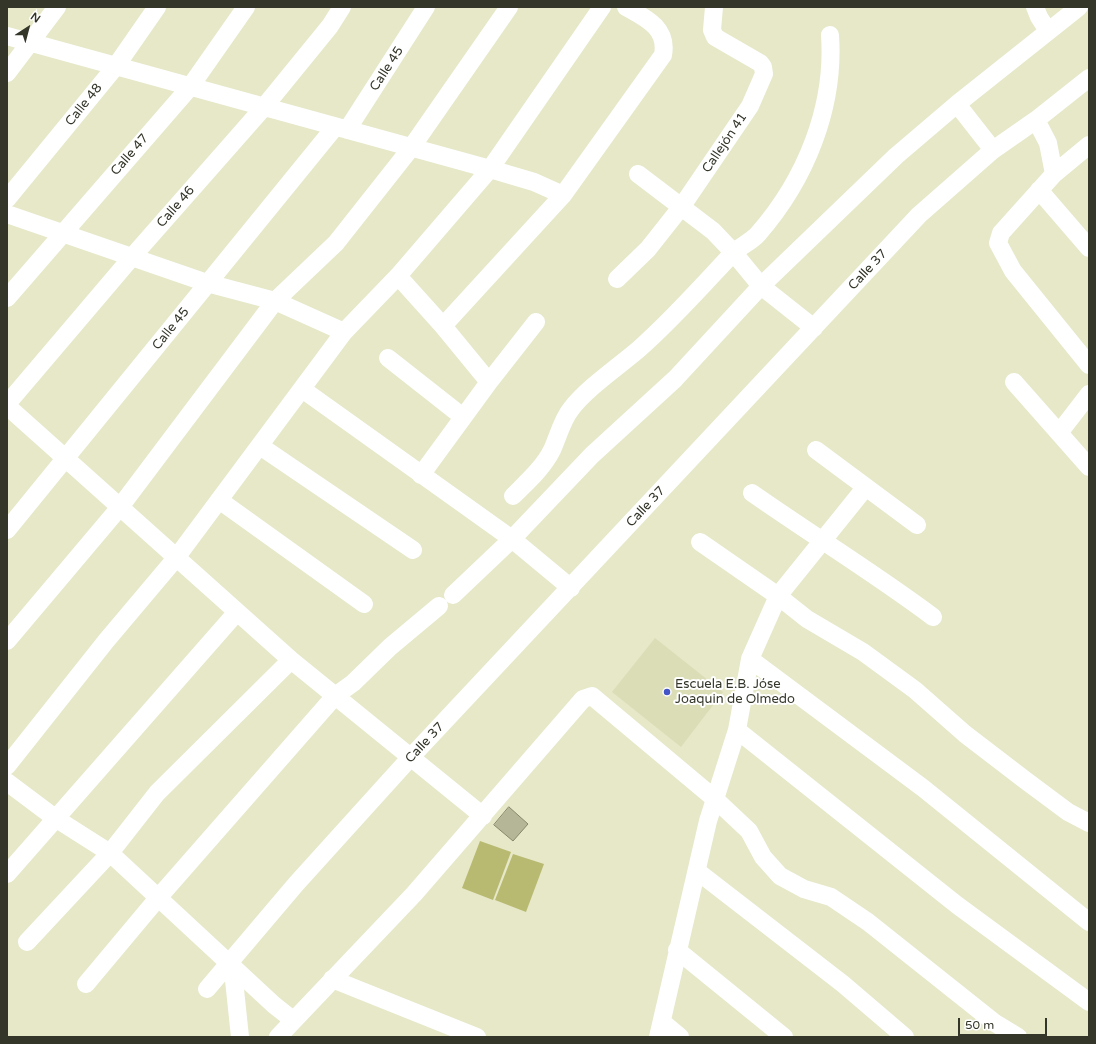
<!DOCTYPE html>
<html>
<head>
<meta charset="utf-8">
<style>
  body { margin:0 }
  #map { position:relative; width:1096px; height:1044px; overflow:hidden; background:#e6e8c8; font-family:"Varela Round",sans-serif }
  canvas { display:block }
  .frame { position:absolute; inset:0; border:8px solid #35362a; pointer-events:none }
  .north { position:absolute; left:8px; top:8px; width:40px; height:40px; -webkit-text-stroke:3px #fff; paint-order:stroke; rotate:36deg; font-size:11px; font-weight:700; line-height:16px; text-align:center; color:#35362a }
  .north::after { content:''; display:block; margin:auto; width:14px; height:18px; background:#35362a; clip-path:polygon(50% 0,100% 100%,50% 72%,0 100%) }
  .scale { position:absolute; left:958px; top:1018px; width:89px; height:18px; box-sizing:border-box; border:2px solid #35362a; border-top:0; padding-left:5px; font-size:12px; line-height:14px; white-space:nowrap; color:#35362a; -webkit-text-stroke:3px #fff; paint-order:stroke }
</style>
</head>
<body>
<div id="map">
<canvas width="1096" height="1044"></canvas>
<div class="frame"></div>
<div class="north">N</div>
<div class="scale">50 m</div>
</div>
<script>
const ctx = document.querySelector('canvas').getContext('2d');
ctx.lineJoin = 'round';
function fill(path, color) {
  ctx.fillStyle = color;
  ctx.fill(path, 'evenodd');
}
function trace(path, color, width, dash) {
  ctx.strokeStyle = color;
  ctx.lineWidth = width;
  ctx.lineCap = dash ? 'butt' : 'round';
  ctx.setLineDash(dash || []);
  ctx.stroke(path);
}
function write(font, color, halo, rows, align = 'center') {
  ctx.font = font + ' "Varela Round",sans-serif';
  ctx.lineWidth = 4;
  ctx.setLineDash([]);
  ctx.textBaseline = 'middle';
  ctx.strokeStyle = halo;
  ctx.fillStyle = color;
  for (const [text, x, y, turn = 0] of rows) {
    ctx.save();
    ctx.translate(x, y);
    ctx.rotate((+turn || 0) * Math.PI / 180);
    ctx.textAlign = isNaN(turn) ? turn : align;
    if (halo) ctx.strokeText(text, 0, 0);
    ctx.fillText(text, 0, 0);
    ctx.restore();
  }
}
fill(new Path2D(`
  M655 638 723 692 681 747 612 692Z`), '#dbddb6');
fill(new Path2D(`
  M480 841 511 852 493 900 462 888Z
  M513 854 544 864 526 912 495 900Z`), '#b9ba71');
const building = new Path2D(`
  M509 807 528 824 513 841 494 825Z`);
fill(building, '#b5b698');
trace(building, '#87886b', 1);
trace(new Path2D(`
  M1035 7 1039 17 1048 31
  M7 36 490 169 534 182 563 195
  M7 73 57 7
  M957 104 993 150
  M1036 120 1048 143 1054 174 1001 233 998 243 1013 271 1089 365
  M347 130 426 7
  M638 174 713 231 733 252 761 286 814 328
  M1054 174 1089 145
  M1039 190 1089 248
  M7 199 116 66 157 7
  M7 214 207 283 275 301 344 332
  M398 276 443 326 489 382 421 475
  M617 279 648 249 682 206 750 106 764 74 763 67 760 63 715 37 712 30 714 7
  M7 298 190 87 246 7
  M443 326 563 195 663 55C668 28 646 18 626 7
  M388 358 463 417
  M489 382 536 322
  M1014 382 1089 467
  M302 389 512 539 571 588
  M7 404 132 257 264 107 330 26 342 7
  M7 406 291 660 483 816
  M1059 433 1089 394
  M260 446 413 550
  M816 450 917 525
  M752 493C812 535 874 573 933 617
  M513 496C527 482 543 468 552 450 558 437 562 420 571 409 587 388 618 367 639 349 672 320 702 286 732 254 740 246 751 242 758 234 806 179 835 107 830 35
  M219 500 364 604
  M7 530 335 127
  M700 542 778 596 807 619 863 652 915 690 965 734 1025 780 1068 812 1089 823
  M453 595 512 539 592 455 675 379 761 286 896 156 957 104 1079 7
  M7 641 120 507 275 301 336 243 411 148 509 7
  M750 659 923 788 1089 922
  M737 730 957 905 1089 1002
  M7 766 106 641 176 558 344 332 398 276 490 169 602 7
  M7 782 55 818 110 853 274 1005 293 1020
  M697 871 843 984 905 1037
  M7 874 237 612
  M27 942 110 853 157 793 291 660
  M677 950 784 1037
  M230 963 234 980 240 1037
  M332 979 477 1037
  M86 984 158 898 335 696 353 683 390 647 439 606
  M207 989 296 884 410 758 919 215 993 150 1036 120 1089 78
  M662 1022 680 1037
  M278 1037 414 894 583 699 592 696 715 799 749 831 763 857 780 876 804 889 831 897 868 922 995 1023 1018 1037
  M658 1037 708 821 737 730 750 659 778 596 865 488`), '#fff', 18);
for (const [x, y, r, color] of [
  [667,692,4,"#4254c8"]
]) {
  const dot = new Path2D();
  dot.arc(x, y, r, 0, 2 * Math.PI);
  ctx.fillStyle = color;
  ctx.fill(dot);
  trace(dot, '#fff', 1.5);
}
write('13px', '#35362a', '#fff', [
  ["Calle 45",387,69,-57],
  ["Calle 48",84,105,-51],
  ["Callejón 41",725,143,-56],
  ["Calle 47",130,155,-49],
  ["Calle 46",176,207,-49],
  ["Calle 37",868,270,-47],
  ["Calle 45",171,329,-51],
  ["Calle 37",646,507,-47],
  ["Calle 37",425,743,-47]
]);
write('13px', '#35362a', '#fff', [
  ["Escuela E.B. Jóse",675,685],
  ["Joaquin de Olmedo",675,700]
], 'left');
</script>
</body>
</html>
